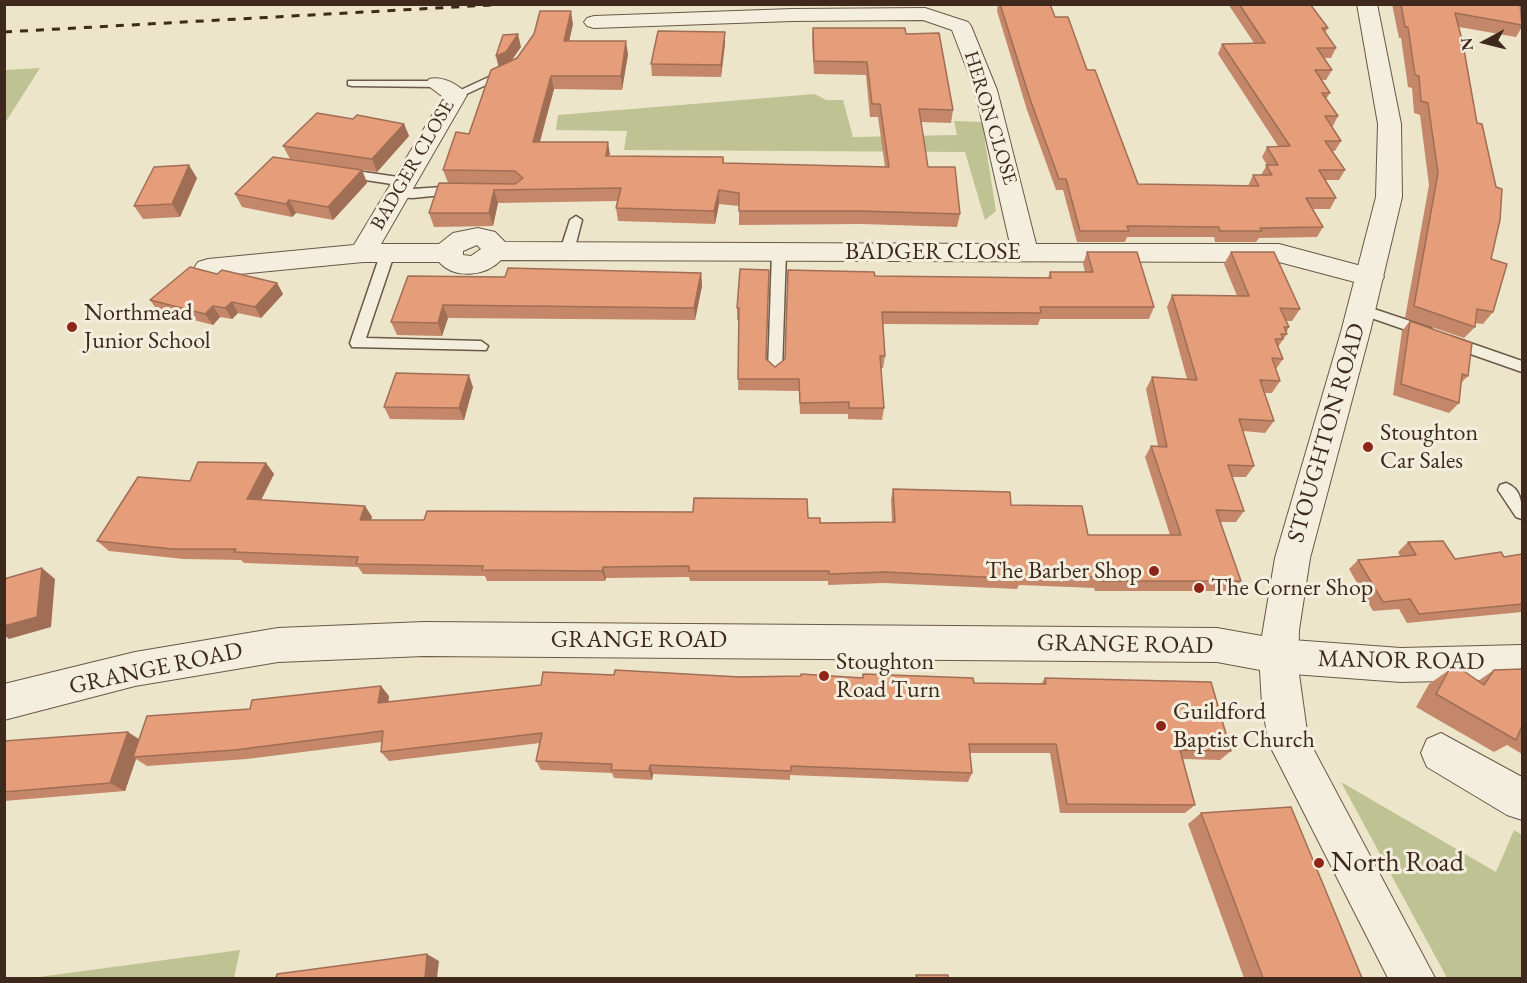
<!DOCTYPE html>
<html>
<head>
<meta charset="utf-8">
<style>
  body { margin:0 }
  #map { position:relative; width:1527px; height:983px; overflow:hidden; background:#ede5ca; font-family:"EB Garamond",serif }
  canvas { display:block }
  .frame { position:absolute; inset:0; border:6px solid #3e291c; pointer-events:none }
  .north { position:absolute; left:1455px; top:12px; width:60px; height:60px; -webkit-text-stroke:4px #f3eedd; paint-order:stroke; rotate:263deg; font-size:16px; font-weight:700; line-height:24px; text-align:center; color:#3e291c }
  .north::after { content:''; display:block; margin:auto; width:21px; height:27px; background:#3e291c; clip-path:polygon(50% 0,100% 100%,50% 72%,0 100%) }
</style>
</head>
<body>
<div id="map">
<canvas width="1527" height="983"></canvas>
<div class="frame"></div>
<div class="north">N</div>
</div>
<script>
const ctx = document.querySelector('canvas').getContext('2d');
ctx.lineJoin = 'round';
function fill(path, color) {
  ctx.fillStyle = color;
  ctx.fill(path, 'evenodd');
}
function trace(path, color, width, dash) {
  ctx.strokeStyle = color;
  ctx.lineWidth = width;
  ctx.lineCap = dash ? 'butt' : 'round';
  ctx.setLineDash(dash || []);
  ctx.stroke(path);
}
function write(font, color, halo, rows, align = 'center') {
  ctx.font = font + ' "EB Garamond",serif';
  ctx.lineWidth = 6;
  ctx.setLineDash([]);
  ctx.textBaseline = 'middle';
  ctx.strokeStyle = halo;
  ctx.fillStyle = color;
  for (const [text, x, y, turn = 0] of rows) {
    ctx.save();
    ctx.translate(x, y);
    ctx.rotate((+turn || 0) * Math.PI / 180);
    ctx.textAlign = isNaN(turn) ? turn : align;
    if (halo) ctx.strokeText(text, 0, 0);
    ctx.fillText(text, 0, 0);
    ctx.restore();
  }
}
fill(new Path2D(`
  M40 68 5 123V70Z
  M815 94 826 100H843L853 137 957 135 954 121 982 122 996 211 985 220 965 152 624 150 627 131 556 130 558 115Z
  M1341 782 1496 872 1514 830 1522 835V978H1447Z
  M240 950 234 978H31Z`), '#bfc292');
const service = new Path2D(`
  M506 69 511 72 510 74 460 97 450 95Z
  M348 81H437L443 84 437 87 352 86 348 85Z
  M343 169 405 178 411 182 405 186 339 176V170Z
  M457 186 463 190 461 193 413 198 394 197 392 194 398 190Z
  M576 216 582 220 574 251 567 255 562 254 560 251 570 220Z
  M388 248 395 252 366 338 481 341 488 346 486 350 352 347 350 343 381 252Z
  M779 248 786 252 782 371 775 376 768 371 772 252Z
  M1362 305 1431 328 1433 332 1426 337 1357 313 1355 310Z
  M1450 336 1522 361V372L1445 345 1443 341Z
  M1506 483C1522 489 1522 504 1522 519L1516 517 1498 490 1500 485Z`);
const minor = new Path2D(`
  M925 8 968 22 971 26 997 90 1036 244H1279L1380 271 1384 277 1380 283 1370 286 1279 262 501 260C486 276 455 280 439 262H363L208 277 198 274 194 268 198 262 208 259 354 245 443 97 426 84 429 79C442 76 459 84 467 95L381 244H439L453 233 478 228 495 232 505 242 1010 244 975 90 952 30 923 20 792 21 594 28 587 26 584 22 587 18 594 16 792 9ZM477 245 481 249 471 256 463 255V251Z
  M1279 639 1401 648 1522 645V679L1401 682 1279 673 1266 668 1260 656 1266 644Z
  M1441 733 1522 777V820L1507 815 1427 767 1421 753 1427 739Z`);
const tertiary = new Path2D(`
  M1357 4H1377L1401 124 1402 197 1370 332 1310 558 1299 630 1298 667 1308 739 1435 978H1388L1269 744 1262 705 1260 670 1217 662 424 656 278 662 135 686 4 720V684L135 652 278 628 424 622 1217 628 1262 636 1275 558 1341 332 1376 197 1378 124Z`);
trace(service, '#6a5848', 3);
trace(minor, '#6a5848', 2);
trace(tertiary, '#6a5848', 2);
fill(service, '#f3eedd');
fill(minor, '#f3eedd');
fill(tertiary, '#f3eedd');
trace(new Path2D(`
  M4 32 509 4`), '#3e291c', 3, [8, 8]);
fill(new Path2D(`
  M998 4H1050L1055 17 1087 70 1138 184 1248 186 1253 175H1261L1267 165 1262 157 1267 147 1278 146 1218 54 1222 44 1254 43 1228 4H1310L1328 28 1325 33 1336 48 1331 58H1323L1332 70 1326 80H1322L1330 93 1326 99 1338 116 1333 126H1331L1341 141 1335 151H1332L1345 170 1339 180H1325L1336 198 1330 209H1312L1323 227 1317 237 1259 238 1256 242H1215L1214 237H1127L1125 242H1077L1063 190H1056L1027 110 997 11Z
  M1392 4H1520L1522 18V27L1516 37 1459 27 1491 259 1493 312 1483 324 1475 323V327L1464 338 1405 318 1429 185 1420 115 1414 113 1412 88 1408 87 1401 38H1399Z
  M573 24 569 41 628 54 622 90 554 89 540 142 610 156 723 157 724 163 885 167 878 117H870L866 75 814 74 812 41 813 28 906 34 953 110 951 123 921 122 928 167 960 214 957 227 861 224 739 225V206L719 204 715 224 618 221 616 208 617 201 498 203 493 226 434 227 429 213 448 183 443 170 469 134 499 67 521 47 511 61Z
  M725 44 721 77 652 76 651 64Z
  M353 119 404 124 409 136 377 172 290 159 283 146Z
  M362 170 367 183 333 220 296 213 292 217 242 207 235 194Z
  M197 178 180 217 143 219 134 206Z
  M1087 252 1154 307 1149 319H1040L1038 325 883 324 885 356 883 368H881L884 408 882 420 848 419V414H800L799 391 738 390 739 320H737V308L740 269 766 359 775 367 785 359 875 276 1048 278 1050 272H1085L1083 264Z
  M1231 252 1300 309 1292 321H1286L1289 327 1286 333 1287 334 1278 347 1283 359 1276 369 1280 381 1272 393H1264L1274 421 1265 433 1243 431 1254 466 1246 477H1232L1244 511 1236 522H1220L1241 581 1232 591H1095L1094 588 1019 585 1017 589 884 583 828 585V581H690L689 577 606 578 605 581H487L485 576 363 574 358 567 244 563 241 560 183 559 109 551 97 541 190 481 266 463 274 474 261 500 365 506 372 517 371 520H424L808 518 820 523 892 522 891 500 893 489 1011 505 1088 535H1170L1145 457 1151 446H1158L1146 389 1152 377 1187 379 1167 307 1172 295 1237 296 1224 264Z
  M701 273 702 286 695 320 448 318 442 336 397 335 391 322 505 277Z
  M217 274 277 283 283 294 261 318 238 313 232 319 220 317 213 325 158 311 150 300Z
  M1410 321 1468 376 1460 384 1459 403 1449 413 1393 395 1402 331Z
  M473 387 464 420 390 419 384 407Z
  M1408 542 1455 559 1504 557 1522 554V612L1407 623 1399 609 1373 611 1349 569 1358 560 1400 556 1398 552Z
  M1522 669V754L1507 745 1494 752 1416 707 1429 684 1449 670 1478 681 1494 670Z
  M863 674 974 683 1041 684 1045 678 1231 751 1220 760 1183 759 1195 805 1185 813H1060L1050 753H970L972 773 968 782 790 775V780L653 774 652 780 614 778 612 773 541 770 536 761 540 743 389 761 381 752 382 742 247 759 147 766 136 759 125 791 4 801V741L139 739 250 709 389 696 388 702 541 685 614 675 862 678Z
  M1201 813 1362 978H1244L1188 824Z`), '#c58769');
fill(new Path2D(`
  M571 11 573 24 566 55 564 41Z
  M725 32V44L721 77V65Z
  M518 34 521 47 509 64 499 69 496 56Z
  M626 41 628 54 622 90 621 76Z
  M551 76 554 89 536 155 533 142Z
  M404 124 409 136 377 172 372 159Z
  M608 142 610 155 606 156Z
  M189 165 197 178 180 217 172 204Z
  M362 170 367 183 333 220 328 207Z
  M494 190 498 203 493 226 489 213Z
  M719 190V204L715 224 714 211Z
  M289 200 296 213 292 217 286 204Z
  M701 273 702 286 695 320 694 308Z
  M277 283 283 294 261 318 255 307Z
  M232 302 238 313 232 319 225 308Z
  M443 305 448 318 442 336 438 323Z
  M213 306 220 317 213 325 205 314Z
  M469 375 473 387 464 420 459 408Z
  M266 463 274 474 256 510 247 499Z
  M365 506 372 517 367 531 360 520Z
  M603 567 606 578 605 581 602 571Z
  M42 568 55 579 51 627 9 639 5 636 4 626Z
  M381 686 389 696 387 712 378 703Z
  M128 732 142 741 133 757 136 759 125 791 110 783Z
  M650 765 653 774 652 780 649 771Z
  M427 954 439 961 437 978H425Z`), '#a06e55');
const building = new Path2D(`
  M1000 4H1050L1055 17H1068L1087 70H1095L1138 184 1259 186 1253 175H1272L1266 165H1278L1267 147 1290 146 1222 44 1265 43 1239 4H1310L1328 28H1322L1336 48H1317L1332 70H1315L1330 93H1322L1338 116H1325L1341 141H1325L1345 170H1319L1336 198H1306L1323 227 1260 228 1262 231H1220L1219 227 1127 226 1129 231H1080L1066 179H1059L1030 99Z
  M1401 4H1520L1522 25 1455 13 1463 44 1477 123 1482 124 1496 187 1502 189 1500 220 1491 259 1507 264 1493 312 1477 309 1475 327 1414 306 1438 173 1428 103 1421 101 1419 76 1415 75 1408 27H1405Z
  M540 11H571L564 41H626L621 76H551L533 142H608L606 156 723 157V163L889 167 880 104H872L867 62 814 61 813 28H905L906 34 939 33 953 110 919 109 928 167H955L960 214 862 211H739V193L719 190 714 211 616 208 621 188 494 190 489 213H429L439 183 515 184 523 178 515 171 443 170 456 132 469 134 491 70 517 58 534 34Z
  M658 31 725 32 721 65 651 64Z
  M518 34 506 52 496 56 503 35Z
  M317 113 353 119 357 115 404 124 372 159 283 146Z
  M273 157 362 170 328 207 289 200 286 204 235 194Z
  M189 165 172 204 134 206 154 167Z
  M1087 252H1137L1154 307H1040L1041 313 882 312 885 356H880L884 408H849V402L800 403 799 379H738L739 308H737L740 269 769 270 766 359 775 367 785 359 788 270 874 272 875 276 1051 278 1050 272H1093Z
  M1231 252H1274L1300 309 1280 308 1289 327H1284L1287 334H1281L1283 339H1275L1283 359 1272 358 1280 381 1260 380 1274 421 1239 419 1254 466 1228 465 1244 511 1216 510 1241 581H1101V577L1021 575V579L886 572 829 574V571H689V566L603 567 602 571 482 570 483 566 356 564 358 557 234 552 236 549H172L97 541 138 477 190 481 198 462 266 463 247 499 365 506 360 520H424L427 511 693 512 694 498 807 499 808 518H820V523L895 522 893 489 1010 492 1011 505 1082 506 1088 535H1181L1151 446 1167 447 1152 377 1197 380 1172 295 1249 296Z
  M190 267 217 274 222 270 277 283 255 307 232 302 225 308 213 306 205 314 150 300Z
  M508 268 701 273 694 308 443 305 438 323 391 322 408 276 505 277Z
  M1410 321 1472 343 1468 376 1462 374 1459 403 1401 384Z
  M396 373 469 375 459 408 384 407Z
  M1443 541 1455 559 1501 552 1504 557 1522 554V604L1419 614 1410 599 1383 602 1358 560 1416 555 1408 542Z
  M42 568 37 617 4 626V579Z
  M1461 669 1484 685 1494 670 1522 669V729L1521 728 1516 740 1436 694 1449 670Z
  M615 670 740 677 801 676V674L863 678V674L973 678 974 683 1046 684 1045 678 1211 682 1231 751 1180 750 1195 805 1067 804 1056 744H969L972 773 791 766V771L650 765 649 771 611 770 612 764 536 761 542 733 381 752 383 731 235 750 133 757 147 716 250 709 252 700 381 686 378 703 541 685 543 672 614 675Z
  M128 732 110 783 4 792V741Z
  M1291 807 1362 978H1263L1201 813Z
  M427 954 425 978H276L277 974Z
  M916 975H948V978H844H917Z`);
fill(building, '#e59d7a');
trace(building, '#a06e55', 1.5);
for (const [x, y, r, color] of [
  [72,327,6,"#8f2418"],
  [1368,447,6,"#8f2418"],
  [1154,571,6,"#8f2418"],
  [1199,588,6,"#8f2418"],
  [824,676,6,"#8f2418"],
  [1161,726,6,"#8f2418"],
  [1319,863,6,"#8f2418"]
]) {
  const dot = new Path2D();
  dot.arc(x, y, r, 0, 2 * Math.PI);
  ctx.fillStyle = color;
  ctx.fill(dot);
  trace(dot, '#f3eedd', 2);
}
write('20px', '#3e291c', '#f3eedd', [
  ["HERON CLOSE",990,118,73],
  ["BADGER CLOSE",413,165,-60]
]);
write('24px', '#3e291c', '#f3eedd', [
  ["BADGER CLOSE",933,252],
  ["STOUGHTON ROAD",1327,433,-74],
  ["GRANGE ROAD",639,640],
  ["GRANGE ROAD",1125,645,1],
  ["MANOR ROAD",1401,661,1],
  ["GRANGE ROAD",156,669,-12]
]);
write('24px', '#3e291c', '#f3eedd', [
  ["Northmead",84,313],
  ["Junior School",84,341],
  ["Stoughton",1380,433],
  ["Car Sales",1380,461],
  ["The Barber Shop",1142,571,"right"],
  ["The Corner Shop",1211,588],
  ["Stoughton",836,662],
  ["Road Turn",836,690],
  ["Guildford",1173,712],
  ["Baptist Church",1173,740]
], 'left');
write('28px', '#3e291c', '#f3eedd', [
  ["North Road",1331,863]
], 'left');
</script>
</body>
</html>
